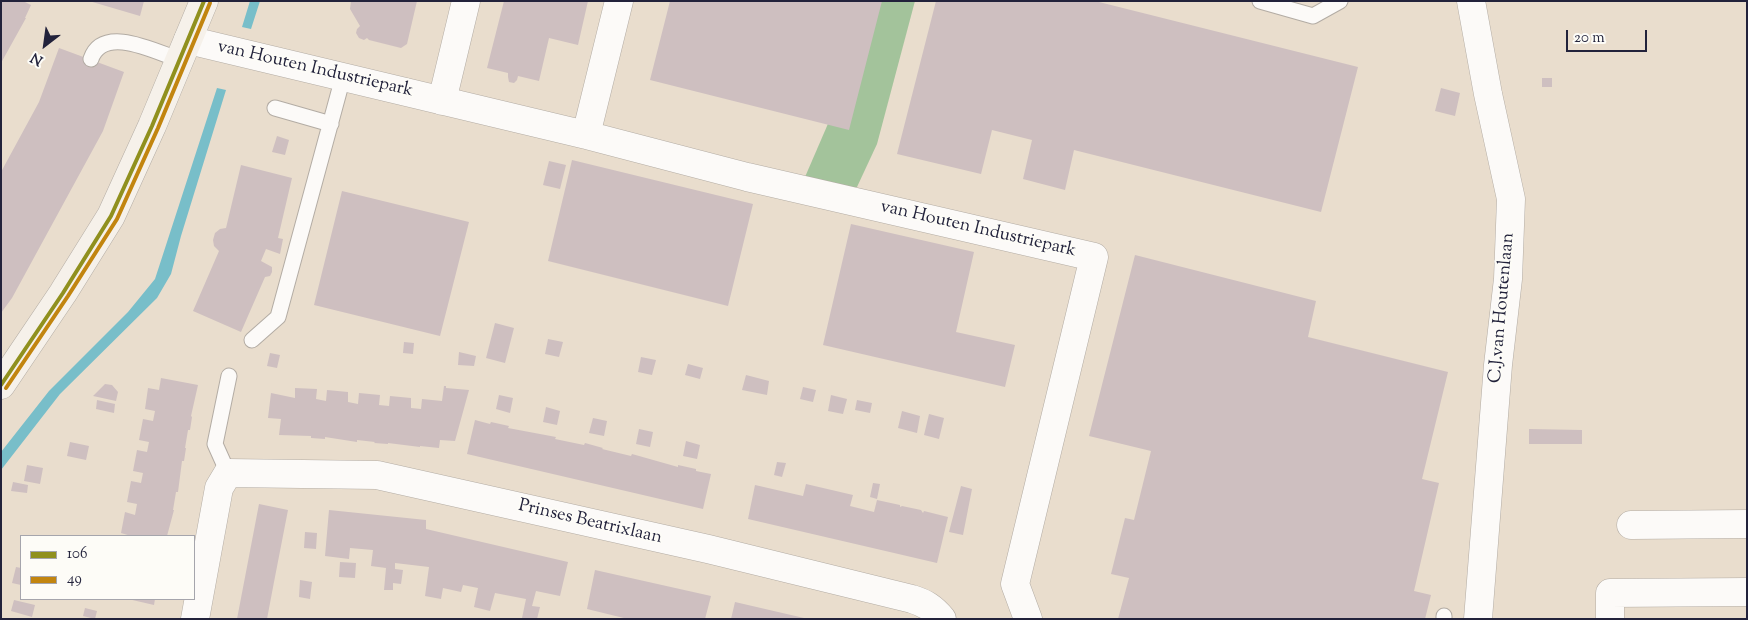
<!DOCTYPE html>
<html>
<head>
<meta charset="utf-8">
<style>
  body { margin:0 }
  #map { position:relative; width:1748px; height:620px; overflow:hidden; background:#e9ddcd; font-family:"Sorts Mill Goudy",serif }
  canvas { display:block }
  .frame { position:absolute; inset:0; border:2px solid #22223b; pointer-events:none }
  .legend { position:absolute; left:20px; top:535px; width:175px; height:65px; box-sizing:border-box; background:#fdfcf7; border:1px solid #a5a5ac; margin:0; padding:6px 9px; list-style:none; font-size:15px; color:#22223b }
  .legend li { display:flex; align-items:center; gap:10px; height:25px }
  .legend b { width:25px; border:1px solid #a5a5ac }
  .north { position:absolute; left:20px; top:20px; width:50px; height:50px; -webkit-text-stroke:4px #fdfcf7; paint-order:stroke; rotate:210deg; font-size:14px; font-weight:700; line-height:20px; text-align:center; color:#22223b }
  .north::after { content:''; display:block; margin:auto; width:18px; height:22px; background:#22223b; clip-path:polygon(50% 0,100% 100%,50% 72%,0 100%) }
  .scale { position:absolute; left:1566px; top:30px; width:81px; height:22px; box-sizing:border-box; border:2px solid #22223b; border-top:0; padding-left:6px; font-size:15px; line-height:18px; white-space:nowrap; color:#22223b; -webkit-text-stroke:4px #fdfcf7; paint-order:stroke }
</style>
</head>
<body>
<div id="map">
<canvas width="1748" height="620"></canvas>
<div class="frame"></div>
<ul class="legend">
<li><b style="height:6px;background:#90901e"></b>106</li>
<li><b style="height:6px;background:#c2850f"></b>49</li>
</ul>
<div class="north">N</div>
<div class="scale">20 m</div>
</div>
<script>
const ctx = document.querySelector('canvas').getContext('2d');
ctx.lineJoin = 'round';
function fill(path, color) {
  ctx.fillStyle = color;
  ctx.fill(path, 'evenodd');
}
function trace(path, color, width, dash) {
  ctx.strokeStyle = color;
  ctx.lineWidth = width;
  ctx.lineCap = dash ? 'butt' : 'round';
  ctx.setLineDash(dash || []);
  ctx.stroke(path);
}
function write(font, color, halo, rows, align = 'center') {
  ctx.font = font + ' "Sorts Mill Goudy",serif';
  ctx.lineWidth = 4;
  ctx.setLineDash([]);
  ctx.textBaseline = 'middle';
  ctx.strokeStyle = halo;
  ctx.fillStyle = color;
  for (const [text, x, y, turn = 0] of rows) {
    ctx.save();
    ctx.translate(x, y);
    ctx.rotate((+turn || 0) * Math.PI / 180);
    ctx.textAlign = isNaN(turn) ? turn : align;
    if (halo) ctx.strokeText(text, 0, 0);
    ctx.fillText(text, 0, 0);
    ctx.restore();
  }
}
fill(new Path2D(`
  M881 1H915L877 144 857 187H850L805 177Z`), '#a3c39b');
fill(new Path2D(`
  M250 1H260L251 29 242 27Z
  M217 88 226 90 181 236 171 274 157 298 60 394 1 470V452L49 391 128 312 155 279Z`), '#78bec9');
fill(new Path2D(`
  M1 1H23L31 5 25 18H26L1 63Z
  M89 1H144L140 16Z
  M351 1H417L407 44 401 48 369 40 367 38 364 40 359 38 356 33 357 29 360 26 350 9Z
  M504 1H588L578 45 549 38 539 81 518 76 517 80 514 83 509 82 508 77V73L487 68Z
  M670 1H882L849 130 650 80Z
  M936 1H1095L1358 67 1321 212 1074 150 1065 190 1023 179 1032 140 992 130 981 174 897 154Z
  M59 48 124 72 103 131 12 298 1 313V172L39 102Z
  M1542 78H1552V87H1542Z
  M1441 88 1460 93 1455 116 1435 111Z
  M277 136 289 140 285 155 272 152Z
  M572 160 753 204 728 306 548 261Z
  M549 161 566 165 560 189 543 185Z
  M241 165 292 178 278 238 283 239 280 254 266 249 261 261 272 267V272L270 276 265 277 241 332 193 311 219 251 214 246 213 240 215 233 220 229 226 228Z
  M342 191 469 222 440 336 314 305Z
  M851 224 974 252 956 332 1015 345 1005 387 823 345Z
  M1135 255 1316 301 1308 337 1448 372 1422 479 1439 483 1414 591 1431 595 1425 619H1118L1129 578 1111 574 1125 518 1134 520 1151 451 1089 436Z
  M495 323 514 328 505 363 486 358Z
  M548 339 563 342 559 357 545 354Z
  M404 342 414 343 413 354 403 353Z
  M459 352 476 356 474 366 458 365Z
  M270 353 280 355 277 368 267 366Z
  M641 357 656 360 652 375 638 372Z
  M688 364 703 368 700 379 685 375Z
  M746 375 769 381 767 395 742 390Z
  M161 378 198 385 191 416 192 417 190 430H188L185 448H186L184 461H182L178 492H176L173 510H174L167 536H131L121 533 125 512 135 515 137 504 127 502 131 481 141 483 143 473 133 471 137 450 147 452 149 442 139 440 143 419 153 421 155 411 145 409 148 388 159 390Z
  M105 384 112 385 118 392 116 401 93 396Z
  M444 386H446V388L469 390 455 441 440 440 439 448 420 446V447L388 443V444L374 443 375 442 357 440V442L325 437V439L311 438V436L279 435 281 419 268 418 271 393 295 398V388L317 389 316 399 326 401 327 390 348 392V402L358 404 359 393 380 395 379 405 389 406 390 396 411 398V408L421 409 422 399 442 401Z
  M803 387 816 390 813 402 800 399Z
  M499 395 513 398 510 413 496 409Z
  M831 395 847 399 843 414 828 411Z
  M97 400 115 404 114 413 96 409Z
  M857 400 872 403 870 413 855 410Z
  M546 407 560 411 557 425 543 422Z
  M902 411 920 416 917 433 898 428Z
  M929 414 944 418 939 439 924 435Z
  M593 418 607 421 604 436 589 433Z
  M475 420 490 424 491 422 509 426 508 428 556 437 555 439 584 445 585 443 603 448 602 449 631 456 632 454 678 467V465L696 469V471L711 474 703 509 467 454Z
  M639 429 653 432 650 447 636 444Z
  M1529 429 1582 430V444H1529Z
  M686 441 700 445 697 459 683 456Z
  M70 442 89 446 86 460 67 456Z
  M777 462 786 463 782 477 774 475Z
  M27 465 43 468 40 484 24 481Z
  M13 482 28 485 27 493 11 491Z
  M873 483 880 484 877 499 870 497Z
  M806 484 853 495 850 506 874 512 877 500 900 505V507L902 506 921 510 923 513 924 511 948 517 937 563 748 519 755 485 803 496Z
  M961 486 972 489 963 535 949 532Z
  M259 504 288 510 274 582 267 619H237Z
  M329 510 426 520V529L568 562 560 596 536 591 532 606 540 607 537 619H526L522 618 526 599 495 593 490 611 474 607 478 588 463 585 461 592 443 588 441 599 425 596 429 567 395 563V569L403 570 401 584 393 583V590H384L386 568 371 566 373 550 350 548 349 559 325 556Z
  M305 532 317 533 316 549 304 548Z
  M340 562 356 563 355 578 339 577Z
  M16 567 21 568V585L12 583Z
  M595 570 711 596 705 619H628L587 609Z
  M300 580 312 582 310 599 299 597Z
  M128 599H155L154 605Z
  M14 600 35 605 32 617 11 611Z
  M735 602 804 618V619H731Z
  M85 608 97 611 95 619 83 616Z`), '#cebfc0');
const lane = new Path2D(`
  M1260 1 1313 16 1340 1
  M91 59C103 24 156 52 180 60
  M275 108 331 124
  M252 340 278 317 343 77
  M228 473 215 444 229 376
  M1444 619V616`);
const street = new Path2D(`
  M1471 1 1488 94 1511 199 1508 279 1498 365 1478 619
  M188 40 586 135 747 177 1094 257 1015 584 1028 619
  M442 101 466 1
  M586 135 619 1
  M1631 525 1747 524
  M195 619 219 488 228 473 377 475 708 549 912 599C925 603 933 608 942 619
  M1610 619V593L1747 592`);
const secondary = new Path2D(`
  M1 385 63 293 111 216 152 126 204 1`);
trace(lane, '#b3aca4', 17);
trace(street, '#b3aca4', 29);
trace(secondary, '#b3aca4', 29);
trace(lane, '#fcfaf8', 15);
trace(street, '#fcfaf8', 28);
trace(secondary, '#f6f1ea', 28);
trace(new Path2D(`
  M1 385 63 293 111 216 152 126 204 1`), '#90901e', 4);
trace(new Path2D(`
  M6 388 68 296 117 219 158 128 210 3`), '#c2850f', 4);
write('18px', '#22223b', '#fdfcf7', [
  ["van Houten Industriepark",315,70,13],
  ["van Houten Industriepark",978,230,13],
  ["C.J.van Houtenlaan",1503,308,-85],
  ["Prinses Beatrixlaan",590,523,13]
]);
</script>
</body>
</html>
